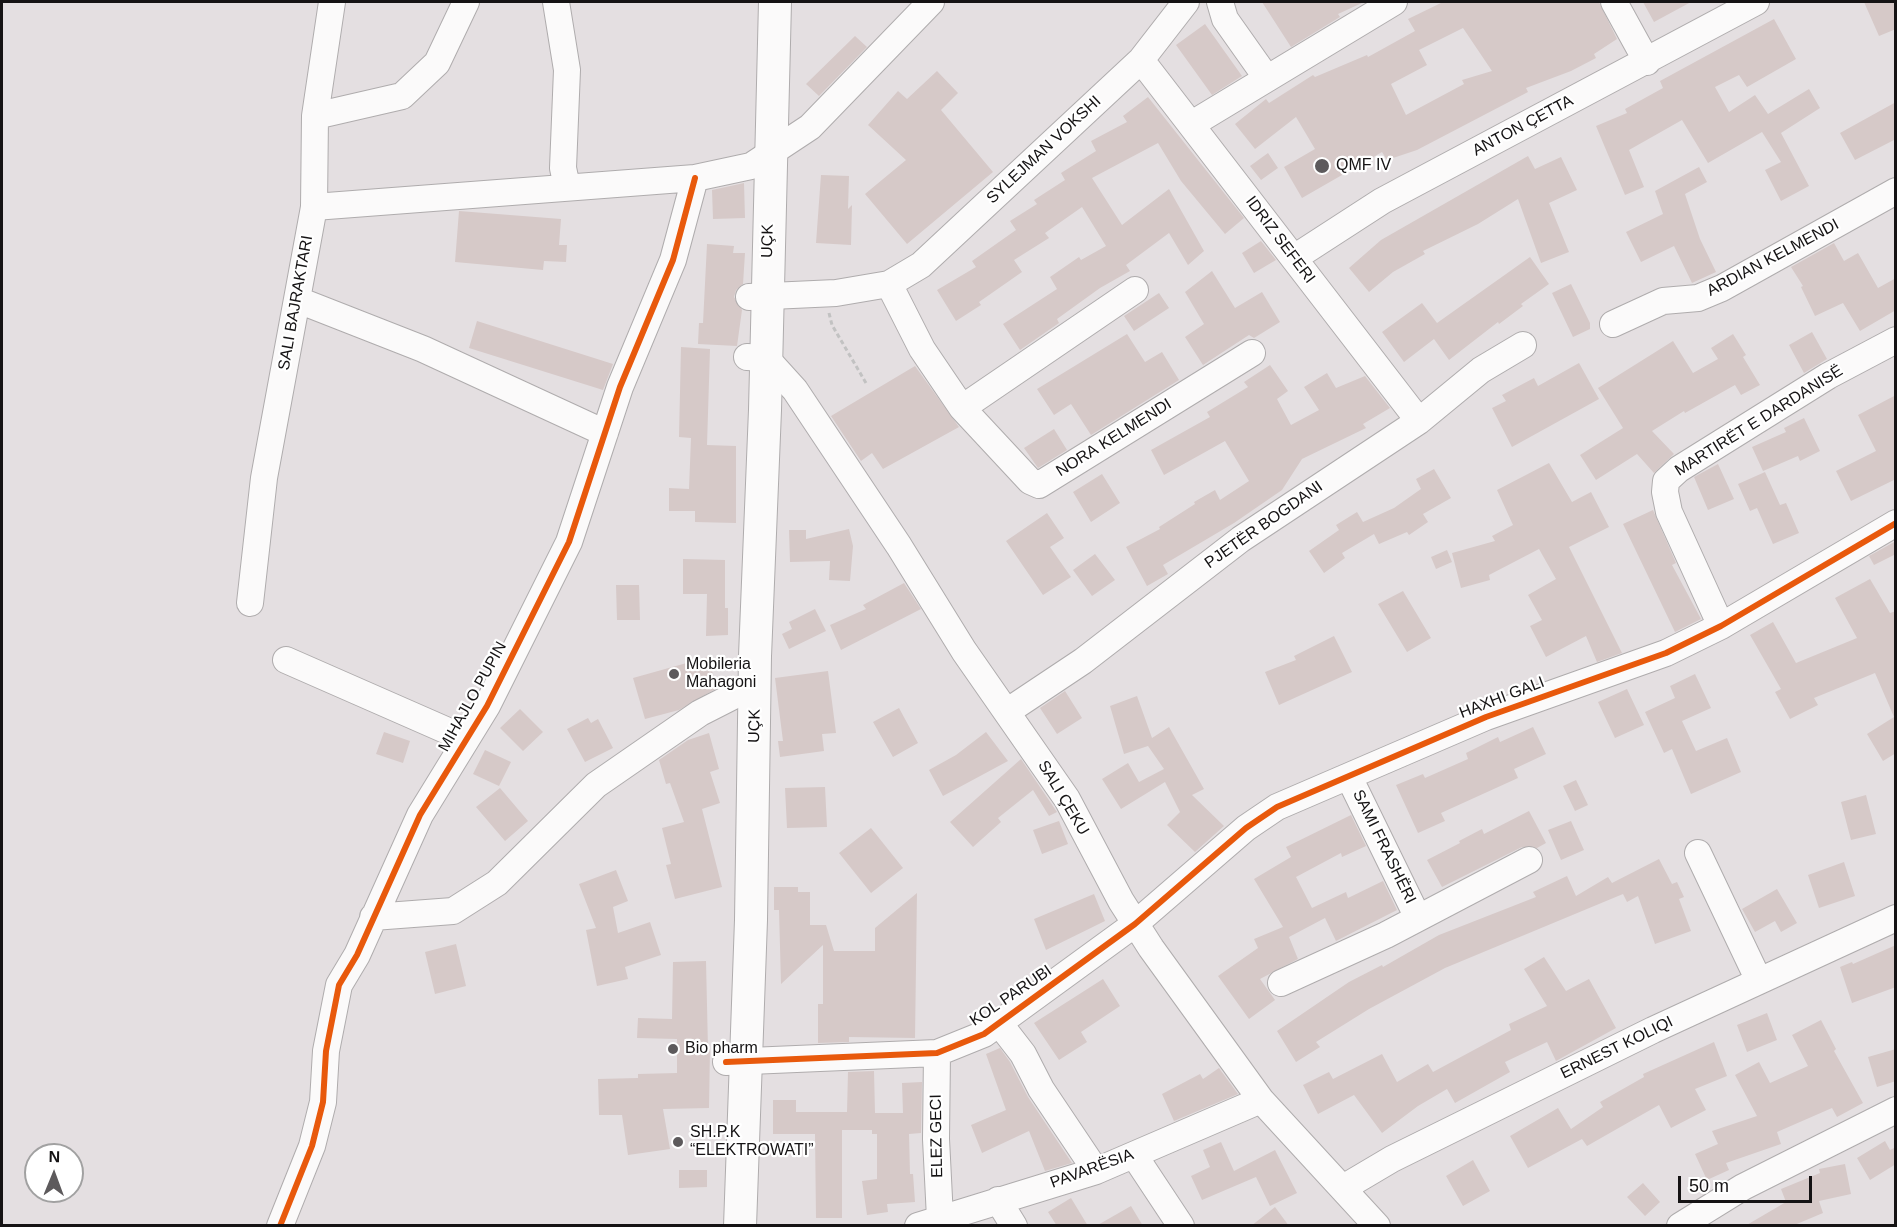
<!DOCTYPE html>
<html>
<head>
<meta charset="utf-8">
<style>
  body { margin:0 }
  #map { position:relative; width:1897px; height:1227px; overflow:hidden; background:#e4dfe1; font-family:Arial,sans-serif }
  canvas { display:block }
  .frame { position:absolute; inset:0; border:3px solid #151314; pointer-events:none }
  .north { position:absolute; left:24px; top:1143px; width:60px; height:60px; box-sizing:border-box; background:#fff; border:2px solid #a1a1a1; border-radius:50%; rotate:1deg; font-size:16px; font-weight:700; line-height:24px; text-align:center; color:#151314 }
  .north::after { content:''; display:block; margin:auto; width:21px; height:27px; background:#5d5a5c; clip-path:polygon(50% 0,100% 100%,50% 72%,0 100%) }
  .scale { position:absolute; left:1678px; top:1176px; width:134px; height:27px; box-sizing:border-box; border:3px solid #151314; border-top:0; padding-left:8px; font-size:18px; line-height:21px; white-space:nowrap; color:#151314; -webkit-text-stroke:4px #fff; paint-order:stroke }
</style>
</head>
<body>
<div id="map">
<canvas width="1897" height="1227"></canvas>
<div class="frame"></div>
<div class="north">N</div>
<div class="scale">50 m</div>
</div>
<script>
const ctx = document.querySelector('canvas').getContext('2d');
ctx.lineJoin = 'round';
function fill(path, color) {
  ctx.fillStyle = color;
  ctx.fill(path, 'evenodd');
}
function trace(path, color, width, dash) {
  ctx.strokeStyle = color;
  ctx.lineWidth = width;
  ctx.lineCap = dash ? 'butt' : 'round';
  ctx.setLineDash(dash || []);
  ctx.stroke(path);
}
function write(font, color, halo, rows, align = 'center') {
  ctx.font = font + ' Arial,sans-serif';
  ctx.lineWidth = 4.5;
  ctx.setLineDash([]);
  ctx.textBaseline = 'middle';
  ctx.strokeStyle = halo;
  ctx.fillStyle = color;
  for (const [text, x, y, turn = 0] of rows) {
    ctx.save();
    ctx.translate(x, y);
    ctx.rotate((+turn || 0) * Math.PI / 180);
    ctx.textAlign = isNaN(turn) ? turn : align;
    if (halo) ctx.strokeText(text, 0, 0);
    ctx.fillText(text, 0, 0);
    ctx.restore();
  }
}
fill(new Path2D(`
  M1262 2H1364L1338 14 1340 17 1291 47Z
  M1443 2H1599L1617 39 1594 54 1596 58 1571 71 1526 88 1528 92 1417 150 1387 160 1382 152 1302 198 1284 167 1315 149 1296 117 1255 149 1235 124 1266 99 1269 103 1313 75 1315 77 1367 55 1368 57 1415 31 1408 19ZM1463 28 1492 71 1462 80 1464 84 1406 115 1391 84 1427 65 1419 50Z
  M1643 2H1691L1654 22Z
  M1864 2H1896V29L1879 36Z
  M1774 19 1796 59 1747 87 1739 75 1715 87 1729 112 1755 95 1768 114 1809 89 1820 108 1781 133 1809 186 1781 201 1765 170 1781 162 1762 132 1708 163 1682 120 1629 150 1644 187 1625 195 1596 126 1627 113 1625 109 1663 88 1660 81Z
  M1205 24 1242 76 1212 95 1176 45Z
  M855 36 867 47 819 96 806 84Z
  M937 71 958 93 941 110 993 172 907 244 865 194 906 160 868 125 898 91 907 99Z
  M1148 97 1244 218 1225 234 1181 181 1158 143 1092 178 1122 225 1169 189 1204 251 1188 265 1169 233 1126 265 1130 271 1100 288 1057 319 1059 323 1020 350 1003 324 1057 289 1050 277 1079 257 1081 260 1106 246 1082 207 1045 233 1049 238 1014 260 1022 272 979 302 981 305 956 321 937 290 976 267 972 261 1016 230 1010 221 1037 204 1034 200 1065 180 1061 173 1096 151 1091 141 1127 122 1123 116Z
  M1896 102V139L1855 160 1840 133Z
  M1268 153 1278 168 1261 180 1250 166Z
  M1528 156 1535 169 1561 157 1577 190 1549 203 1569 252 1541 263 1518 199 1478 224 1423 251 1425 254 1393 272 1369 292 1349 268 1381 240Z
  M1699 167 1707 182 1685 194 1700 239 1716 272 1692 283 1674 246 1641 262 1626 232 1663 214 1655 191Z
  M821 175 849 176 848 209 852 205 851 245 816 243Z
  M744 183 745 218 713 219 712 190Z
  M459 211 561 219 559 245H567L566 262 544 261 543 270 455 262Z
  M1261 241 1276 260 1254 273 1242 253Z
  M1834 243 1844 261 1858 253 1878 288 1896 278V310L1860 331 1843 303 1815 316 1801 287 1803 286 1791 267Z
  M707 244 734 246 733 253H745L743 284 736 290 734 297 742 310 737 346 698 344 699 323H703Z
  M1530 257 1549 284 1521 304 1523 306 1499 324 1498 322 1449 360 1434 339 1404 362 1382 332 1422 303 1437 323Z
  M1212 271 1235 308 1262 292 1280 322 1254 338 1249 335 1203 365 1185 337 1204 324 1185 292Z
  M1571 284 1590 323V329L1573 337 1552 293Z
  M1159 293 1169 308 1134 331 1124 316Z
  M477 321 613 364 603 390 469 348Z
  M1812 332 1827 359 1804 373 1789 345Z
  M1127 334 1145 362 1162 352 1179 380 1091 435 1071 404 1054 415 1037 389Z
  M1733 334 1746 355 1743 357 1760 385 1741 395 1735 385 1685 413 1684 411 1652 431 1674 454 1654 473 1637 454 1596 480 1580 455 1623 428 1598 388 1673 341 1693 373 1718 359 1711 348Z
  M681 347 710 349 707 445 736 446V523L695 522V511H669V488L689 489 691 438 679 437Z
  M1579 363 1599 399 1512 447 1492 408 1506 401 1502 395 1534 378 1538 386Z
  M1270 365 1288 391 1277 399 1291 425 1319 410 1304 387 1327 373 1336 388 1365 376 1390 408 1363 424 1366 428 1302 459 1282 490 1234 523 1163 565 1168 574 1147 586 1126 547 1160 529 1159 527 1195 504 1194 502 1215 490 1220 500 1249 481 1225 441 1164 475 1151 450 1210 417 1207 412 1248 387 1244 382Z
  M915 366 959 427 883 469 872 453 861 461 831 416Z
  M1896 395V479L1851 501 1836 471 1876 451 1858 415Z
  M1804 418 1820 451 1800 461 1798 456 1763 471 1752 447 1786 432 1784 428Z
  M1054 429 1067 450 1038 468 1024 448Z
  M1549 463 1572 502 1591 492 1609 527 1569 547 1622 653 1597 662 1586 636 1546 657 1530 626 1542 620 1528 595 1556 579 1539 549 1489 575 1490 580 1461 588 1452 553 1495 541 1492 536 1513 525 1497 490Z
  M1718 464 1734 499 1708 510 1694 477Z
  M1434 469 1451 498 1423 514 1428 522 1409 535 1407 532 1379 544 1374 534 1342 553 1345 558 1324 573 1309 551 1339 530 1336 525 1357 512 1363 522 1394 508 1421 489 1416 479Z
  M1765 472 1780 505 1786 503 1799 533 1773 544 1757 508 1750 511 1738 484Z
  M1102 474 1120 503 1091 522 1073 492Z
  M1653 510 1676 563 1672 565 1701 619 1675 632 1623 524Z
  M1047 513 1064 538 1050 547 1071 577 1043 595 1006 541Z
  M849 529 853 546 850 581 829 580 830 561 790 562 789 530H806V539Z
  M1896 541V554L1874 565 1869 556Z
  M1447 550 1452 562 1436 569 1431 557Z
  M1095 554 1115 580 1092 596 1073 570Z
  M683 559 725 560V608H728V635L706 636 707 594H683Z
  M1870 579 1890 613 1896 611V753L1883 761 1867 734 1894 717 1875 673 1814 698 1818 705 1790 719 1775 692 1781 689 1750 635 1773 622 1796 663 1857 638 1835 598Z
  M904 583 921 609 841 650 830 625 866 609 863 605Z
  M616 585H639L640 620H617Z
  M1403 591 1431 638 1407 652 1378 604Z
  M815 609 826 631 789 649 782 634 792 629 789 622Z
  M1334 636 1352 672 1279 705 1265 672 1296 660 1294 656Z
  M708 657 717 688 679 710 645 719 633 678Z
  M828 671 836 733 822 734 824 751 780 757 778 741H783L775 678Z
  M1695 674 1711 708 1682 721 1696 751 1727 738 1741 772 1691 794 1672 749 1664 753 1645 712 1675 698 1670 686Z
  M1627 689 1644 725 1615 738 1598 702Z
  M1065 691 1082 718 1057 734 1040 708Z
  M1137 696 1152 738 1169 727 1204 789 1192 795 1224 826 1195 852 1167 825 1180 812 1165 782 1121 809 1102 779 1128 763 1139 782 1164 769 1148 746 1124 754 1110 706Z
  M899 708 918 743 893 757 873 722Z
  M520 709 543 732 523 751 500 728Z
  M588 718 591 723 598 719 613 748 585 762 567 729Z
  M1533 727 1546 754 1514 769 1518 778 1441 813 1445 821 1418 833 1396 785 1423 774 1425 778 1468 759 1466 753 1498 737 1500 742Z
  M384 732 410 741 403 763 376 754Z
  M986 732 1008 761 943 796 929 770 956 755Z
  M709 733 719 769 710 772 720 803 702 809 722 887 675 899 666 865 671 864 662 828 684 822 670 783 666 784 659 760 688 740Z
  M485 750 511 762 499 786 473 774Z
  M1021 759 1057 812 1049 816 1033 790 998 818 1001 822 973 847 950 822Z
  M1576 780 1588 805 1575 811 1563 786Z
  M825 787 827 827 787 828 785 788Z
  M500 788 528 821 505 841 476 807Z
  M1866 795 1876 834 1851 840 1841 802Z
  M1529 811 1546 843 1537 848 1522 847 1442 887 1427 860 1460 843 1459 841 1482 829 1484 834Z
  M1351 815 1366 846 1342 857 1341 853 1296 877 1312 908 1346 892 1348 898 1383 881 1397 910 1336 941 1325 918 1289 937 1298 959 1260 979 1275 1000 1249 1019 1218 976 1258 948 1254 939 1283 927 1254 879 1291 857 1286 847Z
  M1059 821 1068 844 1042 854 1033 830Z
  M1571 821 1584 850 1561 860 1548 830Z
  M871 828 903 868 871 893 839 853Z
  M1659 859 1672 884 1677 882 1684 897 1679 899 1691 931 1655 944 1638 896 1627 902 1623 894 1445 968 1369 1009 1316 1042 1320 1047 1296 1062 1277 1031 1349 982 1382 965 1383 967 1439 935 1536 897 1533 892 1567 876 1576 896 1608 877 1612 883Z
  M1844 862 1855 896 1819 908 1808 875Z
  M616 870 628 901 613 907 618 933 650 922 661 955 625 967 628 979 597 986 586 930 596 928 579 884Z
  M774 887H798V892H810V925H826L834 951H875V928L917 893 915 1038 849 1037V1042L818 1043V1004H823V945L781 984 779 910H774Z
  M1777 889 1797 923 1781 932 1775 921 1755 932 1742 909Z
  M1094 894 1105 921 1046 950 1034 919Z
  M456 944 466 986 435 994 425 952Z
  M1896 945V987L1852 1003 1840 967 1852 962 1853 964Z
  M1544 957 1566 991 1589 979 1616 1028 1556 1061 1547 1042 1505 1062 1510 1072 1455 1103 1447 1089 1418 1106 1382 1133 1354 1095 1318 1114 1303 1085 1329 1072 1333 1079 1382 1054 1397 1082 1428 1064 1433 1072 1511 1030 1509 1024 1547 1006 1524 969Z
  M706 961 708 1049H710L709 1108 663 1109 670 1149 628 1155 622 1115H599L598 1079 638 1078V1074L677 1073V1039L637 1038 638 1018 672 1019 673 962Z
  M1103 979 1120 1006 1081 1032 1087 1042 1059 1060 1034 1023Z
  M1767 1013 1777 1040 1747 1052 1737 1025Z
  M1821 1020 1836 1049 1834 1051 1863 1103 1837 1117 1832 1108 1777 1132 1781 1144 1726 1163 1729 1170 1707 1180 1695 1154 1718 1144 1712 1131 1757 1116 1735 1075 1759 1062 1770 1083 1808 1066 1792 1035Z
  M1714 1042 1727 1076 1695 1089 1706 1110 1671 1128 1659 1105 1587 1146 1582 1139 1528 1168 1510 1136 1558 1108 1571 1129 1603 1107 1600 1102 1644 1077 1643 1074Z
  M1000 1048 1010 1062 1028 1097 1072 1163 1045 1171 1029 1131 982 1153 971 1125 1006 1110 986 1054Z
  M1896 1049V1081L1877 1087 1868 1057Z
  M1219 1068 1238 1094 1174 1121 1162 1094 1200 1074 1203 1079Z
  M874 1071 875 1113H903L902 1083 922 1082 921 1133 909 1134 910 1174H913L915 1202 887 1204 888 1212 867 1215 862 1181 877 1179V1134H872V1130H842V1218H816L815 1134H773V1100H796V1112H847L848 1072Z
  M1885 1141 1890 1150 1896 1147V1164L1870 1180 1857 1158Z
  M1221 1142 1234 1171 1275 1150 1297 1193 1270 1206 1256 1177 1202 1200 1191 1176 1210 1167 1203 1150Z
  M1473 1160 1490 1191 1463 1206 1446 1176Z
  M1845 1164 1851 1194 1819 1201 1823 1213 1792 1226H1745L1786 1202 1781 1189 1820 1173 1819 1169Z
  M679 1170H707V1187L679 1188Z
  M1643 1183 1660 1202 1645 1216 1627 1197Z
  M1071 1198 1088 1226H1057L1048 1212Z
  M1131 1206 1143 1226H1096Z
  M1275 1207 1289 1226H1251Z`), '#d6c9c8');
const minor = new Path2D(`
  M556 2 567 70 563 168 567 187
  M1220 2 1225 19 1266 77
  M1614 2 1647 62
  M1141 60 1419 421
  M315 116 402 96 437 63 466 2
  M1192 124 1394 2
  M314 207 695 178 751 166 810 127 931 2
  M1294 258 1382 201 1756 2
  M889 284 922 349 962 408 1135 290
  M749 297 836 293 889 284 921 265 1141 60 1186 2
  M298 300 423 349 605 433
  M1613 324 1663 301 1698 298 1722 288 1896 191
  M747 357 766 358 795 390 899 546 964 651 1067 799 1121 901 1151 948 1261 1100 1377 1226
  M962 408 1030 481 1039 485 1252 353
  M250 603 264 478 314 207 315 116 332 2
  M1721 626 1669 512 1665 492 1666 481 1679 469 1828 376 1896 340
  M286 660 466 739
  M1008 711 1083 661 1241 539 1419 421 1481 370 1523 345
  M1349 777 1418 918
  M1698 853 1759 981
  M373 917 453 911 497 883 596 785 700 713 755 685
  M1281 983 1386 935 1529 860
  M999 1023 1023 1054 1041 1089 1096 1171
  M937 1053 936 1139 940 1218
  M726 1062 937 1053 984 1034 1135 924 1246 828 1277 807 1486 717 1666 653 1721 626 1896 523
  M1134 1155 1181 1226
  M1343 1188 1392 1159 1653 1030 1896 918
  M998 1200 1014 1226
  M280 1226 312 1146 323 1102 326 1051 339 985 357 955 420 815 487 706 569 542 620 387 673 260 695 178
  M918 1226 1096 1171 1261 1100
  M1680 1226 1743 1187 1896 1110`);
const major = new Path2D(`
  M740 1226 751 920 755 656 765 410 775 2`);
trace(minor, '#afacad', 28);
trace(major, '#afacad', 34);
trace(new Path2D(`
  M829 313 832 325 866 383`), '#c2c2c2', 3, [4.5, 3]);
trace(minor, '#fbfafa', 26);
trace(major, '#fbfafa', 32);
trace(new Path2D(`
  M726 1062 937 1053 984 1034 1135 924 1246 828 1277 807 1486 717 1666 653 1721 626 1896 523
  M280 1226 312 1146 323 1102 326 1051 339 985 357 955 420 815 487 706 569 542 620 387 673 260 695 178`), '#e8590c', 6);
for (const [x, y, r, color] of [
  [1322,166,8,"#5d5a5c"],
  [674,674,6,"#5d5a5c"],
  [673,1049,6,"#5d5a5c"],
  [678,1142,6,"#5d5a5c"]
]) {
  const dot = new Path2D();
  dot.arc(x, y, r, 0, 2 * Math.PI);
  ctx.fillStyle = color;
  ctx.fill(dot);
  trace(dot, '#fff', 2);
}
write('16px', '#151314', '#fff', [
  ["ANTON ÇETTA",1523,126,-28],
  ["SYLEJMAN VOKSHI",1044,150,-43],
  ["IDRIZ SEFERI",1280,240,53],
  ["UÇK",768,241,-89],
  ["ARDIAN KELMENDI",1773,258,-28],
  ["SALI BAJRAKTARI",296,303,-80],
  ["MARTIRËT E DARDANISË",1759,421,-32],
  ["NORA KELMENDI",1114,438,-32],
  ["PJETËR BOGDANI",1264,525,-35],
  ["MIHAJLO PUPIN",473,697,-61],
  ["HAXHI GALI",1502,698,-21],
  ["UÇK",755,726,-89],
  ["SALI ÇEKU",1063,798,59],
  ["SAMI FRASHËRI",1384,847,64],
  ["KOL PARUBI",1011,996,-34],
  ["ERNEST KOLIQI",1617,1048,-26],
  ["ELEZ GECI",937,1136,-91],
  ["PAVARËSIA",1092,1169,-20]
]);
write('16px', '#151314', '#fff', [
  ["QMF IV",1336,166],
  ["Mobileria",686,665],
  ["Mahagoni",686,683],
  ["Bio pharm",685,1049],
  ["SH.P.K",690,1133],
  ["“ELEKTROWATI”",690,1151]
], 'left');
</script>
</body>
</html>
